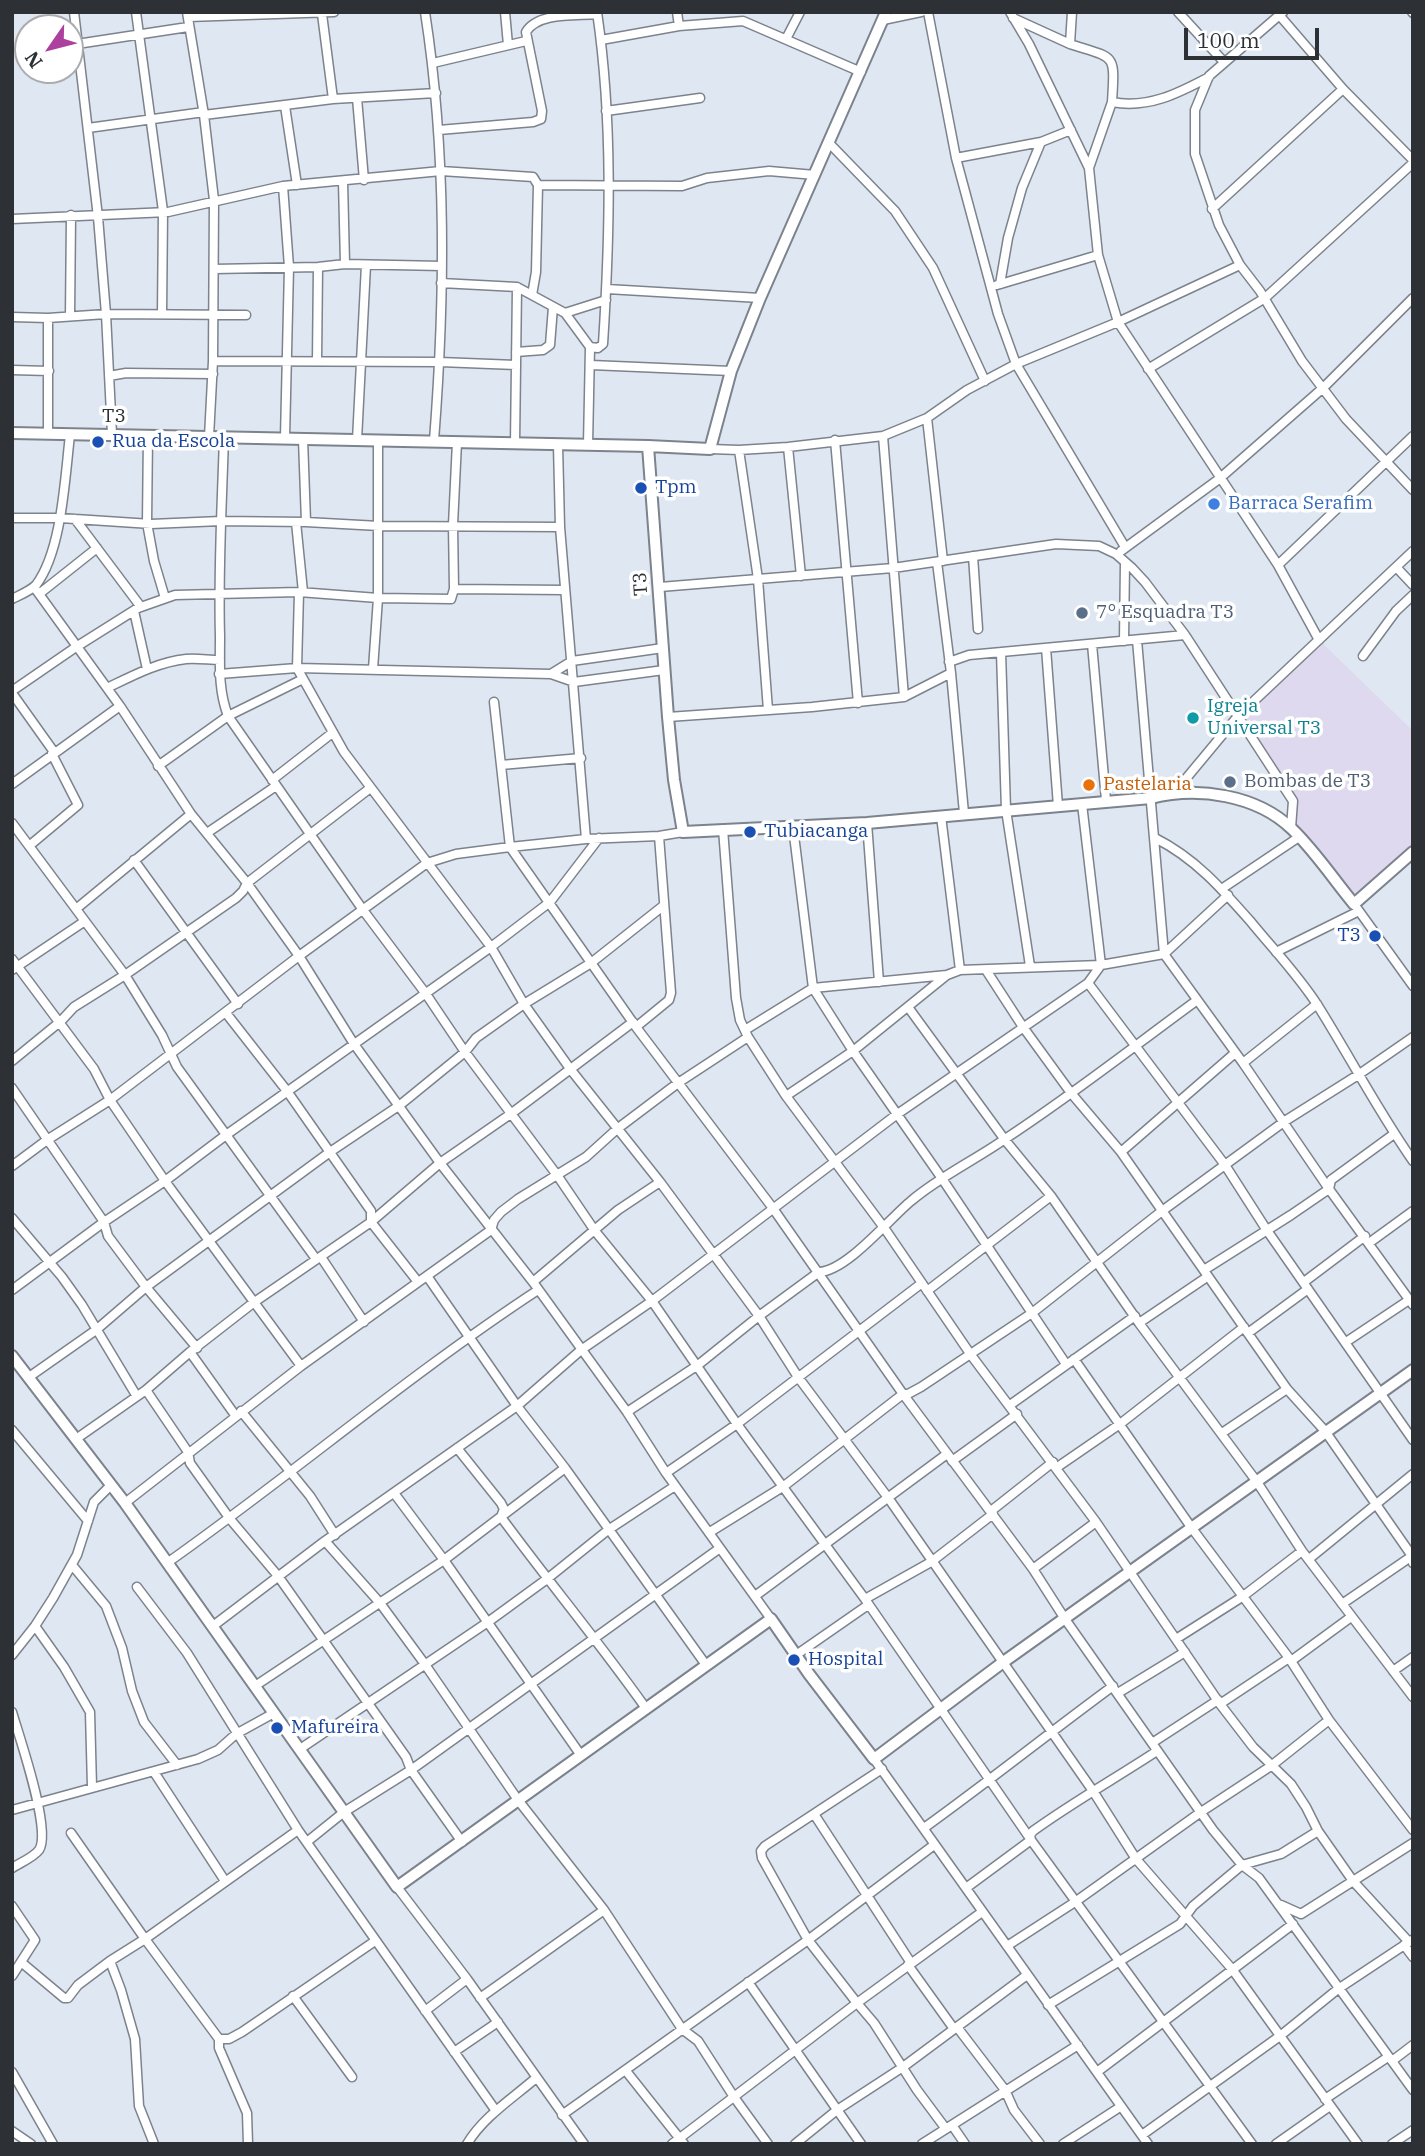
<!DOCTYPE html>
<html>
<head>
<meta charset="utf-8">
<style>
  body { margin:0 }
  #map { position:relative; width:1425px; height:2156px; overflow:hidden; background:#dfe7f2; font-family:"IBM Plex Serif",serif }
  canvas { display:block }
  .frame { position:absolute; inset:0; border:14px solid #2d3034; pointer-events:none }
  .north { position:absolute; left:14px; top:14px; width:70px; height:70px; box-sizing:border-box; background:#fff; border:2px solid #abacae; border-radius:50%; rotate:235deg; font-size:19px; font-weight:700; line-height:28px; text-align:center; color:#2d3034 }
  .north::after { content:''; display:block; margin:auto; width:24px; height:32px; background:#ac409f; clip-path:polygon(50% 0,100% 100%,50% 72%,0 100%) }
  .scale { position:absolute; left:1184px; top:28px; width:135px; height:32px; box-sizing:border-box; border:4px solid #2d3034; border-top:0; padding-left:9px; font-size:21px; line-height:24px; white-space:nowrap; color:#2d3034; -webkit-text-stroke:5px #fff; paint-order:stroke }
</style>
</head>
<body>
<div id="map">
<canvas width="1425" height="2156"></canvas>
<div class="frame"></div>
<div class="north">N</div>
<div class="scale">100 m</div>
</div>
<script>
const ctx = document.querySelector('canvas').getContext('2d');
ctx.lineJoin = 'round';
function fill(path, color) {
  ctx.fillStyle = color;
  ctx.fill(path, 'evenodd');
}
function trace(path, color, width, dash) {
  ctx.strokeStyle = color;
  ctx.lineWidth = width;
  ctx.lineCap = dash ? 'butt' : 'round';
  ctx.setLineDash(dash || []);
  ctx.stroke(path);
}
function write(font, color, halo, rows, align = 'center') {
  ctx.font = font + ' "IBM Plex Serif",serif';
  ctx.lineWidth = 7;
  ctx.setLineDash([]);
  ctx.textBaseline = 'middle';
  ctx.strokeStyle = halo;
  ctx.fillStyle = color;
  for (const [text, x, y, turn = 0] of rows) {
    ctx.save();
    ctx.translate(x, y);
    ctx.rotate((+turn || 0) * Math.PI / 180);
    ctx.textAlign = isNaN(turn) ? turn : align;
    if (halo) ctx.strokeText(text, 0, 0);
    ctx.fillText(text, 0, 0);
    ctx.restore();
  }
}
fill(new Path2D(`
  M1319 640 1413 731V852L1354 904 1291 828 1293 801 1238 716Z`), '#ded9ee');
const street = new Path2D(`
  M74 12 98 217 106 314 112 434
  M136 12 163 211 162 314
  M187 12 204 115 214 200 213 361 209 437
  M425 12C447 154 445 299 434 441
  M505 12 508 45
  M677 12 679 26
  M928 12 956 158 998 314 1016 364 1125 547
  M1010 12 1029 44 1089 168 1098 255 1118 322 1278 565 1319 640
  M1072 12 1070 44C1116 59 1115 52 1112 102 1148 109 1179 93 1209 77
  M1178 12 1224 62
  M1283 12 1209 76 1195 110V154L1219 225 1240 265 1260 291 1302 361 1346 419 1413 490
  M1412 12 1413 13
  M322 14 333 99
  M1280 16 1343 89 1413 160
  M188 17 334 12
  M1013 18 1070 44
  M883 20 921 12
  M786 39 800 12
  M601 40 679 26 743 21 861 72
  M77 44 188 27
  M433 63 526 41
  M357 98 364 180
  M285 106 297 185
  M606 111 700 98
  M204 115 333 99 436 93
  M88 128 204 112
  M439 130 533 122 541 119 542 111 526 32C538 12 576 16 597 14
  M829 143 895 211 933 268 985 381
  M956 158 1041 142
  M1089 168 1112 102
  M343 181 345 264
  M538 185 682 186 707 178 769 171 815 175
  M283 186 289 267 285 438
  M1212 209 1343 89
  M12 219 168 212 283 186 441 171 533 177 538 185 536 272 532 295
  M214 269 318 267 345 264 442 266
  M441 283 517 287 565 313 590 347
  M1000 284 1008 238 1022 188 1041 142 1071 130
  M997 285 1098 255
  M607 289 760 298
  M565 313 606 300
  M70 316 71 215
  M12 317 48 318 106 314 246 315
  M48 318V434
  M516 352 543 350 550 345 553 307
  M213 361 440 362 516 365
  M317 361 318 267
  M591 365 731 371
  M1148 369 1265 298 1413 163
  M12 370 49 371
  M109 376 126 373 213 374
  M927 418 943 561
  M148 435 147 523 154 561 165 598
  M883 436 904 697
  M224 437C222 503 218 570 220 636 220 664 218 690 228 716L363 910 426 994 465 1052 557 1175 595 1231 652 1301 737 1424 865 1599 1031 1840 1252 2144
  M303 439 306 522
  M357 440 366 265
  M835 440 858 703
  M515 444 517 287
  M558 445 560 527 586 839
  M588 445 590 347 598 348 603 344C610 235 613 121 597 12
  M788 447 801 576
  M710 449 739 450 788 447 883 436 927 418 967 390 1016 364 1118 322 1240 265
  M739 450 758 579 768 710
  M12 518H60L151 524 221 521 306 522 379 526 560 527
  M75 519 141 607
  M296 522 303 592
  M1121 551 1219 479 1323 388 1413 298
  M973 556 978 629
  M937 562 951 673 964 813
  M1278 565 1413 436
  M1396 567 1413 585
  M34 587 120 706 191 814 247 883 299 956 354 1044 440 1163 533 1282 627 1412 666 1473 771 1619
  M660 587 893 568 1056 544 1099 546 1116 554 1132 568 1145 582 1185 635 1293 801 1291 828
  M454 589 565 590
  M299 592 297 668 344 752 491 947 524 1004 571 1070 660 1182 759 1316 798 1377 889 1499 1093 1791 1136 1859 1232 1969 1358 2144
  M39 594 97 548
  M12 599C20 595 30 591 36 585 62 551 65 477 70 435
  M134 611 147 669
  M1137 640 1164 954 1243 1063 1329 1189 1413 1305
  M1124 641 1125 562
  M1092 644 1106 800
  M1046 648 1058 806
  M1001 652 1006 810 1030 966
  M1363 656 1396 611 1413 595
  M949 662 969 655 1185 635
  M373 669 378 598V442
  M219 674 297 668 551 674 574 682 664 670
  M551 674 572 661 663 648
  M107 688C132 676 158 662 186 659 197 658 209 660 220 660
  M12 691 76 647 138 608 175 595 299 592 378 598 451 599 454 589 453 525 457 442
  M12 693 54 752
  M494 702 510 847 636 1027 772 1207 903 1394 1033 1569 1065 1619 1213 1830 1242 1865 1259 1878 1413 2090
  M668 717 812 707 904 697 951 673
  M501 765 581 758
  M158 766 228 716 303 679
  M272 780 331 734
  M12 784 120 706
  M1174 793 1238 716 1413 551
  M941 816 960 970
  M12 823 125 975 162 1035 177 1067 316 1259
  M867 823 879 982
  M793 827 813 988 853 1051 943 1180 1066 1364
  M723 829 736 998 740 1020 748 1037 786 1096 885 1229 971 1355 1096 1522 1220 1704 1253 1747 1291 1784 1306 1807 1318 1831 1353 1881 1409 1942
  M207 833 276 786
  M1155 838C1195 858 1222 889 1251 922 1273 949 1299 976 1318 1006 1350 1057 1378 1111 1413 1161
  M29 846 78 805 52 754
  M134 860 238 1004
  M1223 888 1299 837
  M1354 904 1413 986
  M76 909 191 814
  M1276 952 1359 911
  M12 959 94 1069 110 1100 165 1181 301 1366
  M12 970 85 921
  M986 970 1023 1027 1071 1093 1121 1152 1287 1389 1325 1431 1412 1556 1413 1563
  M1088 983 1225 1165 1266 1229 1413 1440
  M908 1007 1005 1140 1051 1196 1139 1323 1257 1482 1302 1551 1413 1697
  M226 1013 287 1091 371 1211V1222L418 1282
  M636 1027 669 1000 671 993 659 836
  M745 1030 813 988 947 975 960 970 1101 965 1164 954 1228 895
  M12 1061 61 1021 74 1007 125 975 236 898 243 891 247 883 369 789
  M1243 1063 1317 1004
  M12 1088 104 1222 108 1236 146 1287 197 1348
  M786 1096 853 1051 947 975
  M1121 1152 1235 1053
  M12 1166 47 1140 110 1100 299 956 427 863 456 854 510 847 586 839 659 836 683 832
  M12 1218 62 1277 82 1305 136 1395
  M1369 1243 1413 1211
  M321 1257 364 1322
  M1204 1270 1291 1215 1329 1189 1331 1180 1394 1134
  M427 1276 517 1406 565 1468 706 1665
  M533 1282 618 1210 660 1182
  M1304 1282 1365 1236
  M12 1290 104 1222 165 1181 226 1135 491 947 550 902 599 838
  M927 1291 1051 1196
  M1139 1323 1207 1277
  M1248 1333 1308 1289
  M1346 1342 1409 1300
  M190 1352 235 1415
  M1074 1359 1191 1527 1289 1658 1329 1720 1413 1830
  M29 1377 96 1330 146 1287 330 1152 400 1105 465 1052 476 1038 524 1004 591 963 663 906
  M146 1390 188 1452 190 1463 230 1519 278 1576 406 1757 411 1770 462 1842
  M1010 1405 1135 1316
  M241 1411 310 1496 335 1535
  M627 1412 698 1365 759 1316 819 1272C847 1271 890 1218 911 1201 939 1177 975 1160 1005 1139 1071 1096 1133 1047 1196 1001
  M12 1430 88 1521
  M1222 1433 1287 1389
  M76 1439 146 1390 190 1352 253 1303 371 1222 440 1163 512 1113 633 1022
  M457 1448 501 1503 504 1509 501 1517C548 1581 599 1642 645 1707
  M952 1461 1017 1414
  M1056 1468 1120 1424 1244 1327
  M666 1473 737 1424 922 1283
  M394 1493 444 1560 580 1754
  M125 1503 301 1366 491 1230 494 1220 501 1212 518 1199 586 1157 617 1129 678 1083 748 1037
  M991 1511 1053 1462
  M710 1532 784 1486 903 1394H908L921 1387 1032 1313 1162 1211 1285 1121 1358 1075 1413 1037
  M325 1541 380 1603 424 1663 518 1800 604 1910 682 2029 698 2041 734 2097 768 2144
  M1309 1559 1413 1474
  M167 1563C293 1474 410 1374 538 1290
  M72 1565 106 1606 122 1648 132 1691 144 1722 177 1765
  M1033 1569 1096 1522
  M137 1587 187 1653 298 1830 496 2111
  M755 1596 947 1454
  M865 1599 931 1562 993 1514
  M1342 1604 1412 1556
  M35 1626 64 1667 90 1712 92 1787
  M213 1626 325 1541 517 1406 581 1350 652 1301 896 1115 1088 983 1101 965 1082 804
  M1176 1639 1242 1597 1302 1551
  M12 1655 35 1626 53 1598 77 1555 94 1502 111 1485
  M796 1655 868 1605
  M1291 1661 1351 1617
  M1393 1671 1413 1657
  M255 1686 444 1560 565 1468
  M1118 1693 1185 1652
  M1220 1704 1289 1658
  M12 1712C19 1736 52 1831 39 1850 34 1857 20 1863 12 1868
  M1152 1743 1218 1700
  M300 1749 488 1622 547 1579 608 1530 675 1486
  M874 1759 1148 2144
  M882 1769 765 1846 761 1851 762 1858 808 1940 857 2003 874 2023 917 2090 946 2129
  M154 1772 225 1881
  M12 1810 198 1759 218 1750 236 1734 274 1713
  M814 1814 911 1963
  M924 1828C988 1782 1049 1733 1113 1686
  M71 1833 145 1939 219 2039H229L242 2032 375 1941
  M308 1841 344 1812 411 1770 720 1548
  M397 1887 467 1979 584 2144
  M966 1888 1031 1840 1030 1835 1033 1831C1073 1802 1116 1778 1157 1751
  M1281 1905 1301 1914 1413 1843
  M12 1906 35 1940 12 1976
  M1404 1945 1413 1957
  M1007 1946 1075 1902 1201 1812 1271 1766 1329 1720
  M110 1961 121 1990 135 2039 139 2106 154 2144
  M21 1962 64 1998H68L78 1985 110 1961 145 1939 298 1830
  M908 1965 954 2029
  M748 1982 861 2144
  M293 1996 352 2077
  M480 1998 604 1910
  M1048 2005 1180 1924 1193 1906 1242 1865 1281 1854 1318 1831
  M425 2011 467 1979
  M957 2027 1005 2090 1014 2110 1040 2144
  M219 2039V2048L247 2113 248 2144
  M454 2052 498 2022
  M1392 2061 1413 2045
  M626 2071 684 2144
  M12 2072 53 2144
  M1097 2072 1293 1924
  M1325 2099 1388 2057
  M562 2115 808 1940 934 1845
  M952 2125 965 2144
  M12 2131 31 2144
  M1142 2135 1280 2036 1338 1989 1412 1940
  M467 2144C483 2117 513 2098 536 2078
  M672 2144 857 2003 982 1912
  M795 2144 837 2110 903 2067 1027 1975
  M922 2144 1078 2045
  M1063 2144 1120 2107
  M1276 2144 1330 2106
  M1392 2144 1413 2130`);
const secondary = new Path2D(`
  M12 433 648 446 668 717 674 780 683 832 867 823 1151 798C1198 786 1257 795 1292 829 1315 851 1334 880 1354 904L1413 852
  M648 446 710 449 731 371 760 298 886 12
  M12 1356 125 1503 397 1887 771 1619 809 1674 874 1759 1002 1663 1413 1370`);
trace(street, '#7c838c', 11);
trace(secondary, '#7c838c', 14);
trace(street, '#fff', 8);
trace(secondary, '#fff', 10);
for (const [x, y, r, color] of [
  [98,442,7,"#1a4fb4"],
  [641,488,7,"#1a4fb4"],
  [1214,504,7,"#3f7fe0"],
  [1082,613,7,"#5c6f8a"],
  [1193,718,7,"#0f9aa8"],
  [1230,782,7,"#5c6f8a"],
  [1089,785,7,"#e8710a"],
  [750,832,7,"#1a4fb4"],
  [1375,936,7,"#1a4fb4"],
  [794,1660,7,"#1a4fb4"],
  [277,1728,7,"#1a4fb4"]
]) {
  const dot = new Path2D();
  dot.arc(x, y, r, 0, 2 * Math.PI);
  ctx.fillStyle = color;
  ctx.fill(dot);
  trace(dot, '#fff', 2.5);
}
write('19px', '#2d3034', '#fff', [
  ["T3",114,417],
  ["T3",641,584,-94]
]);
write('19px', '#164399', '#fff', [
  ["Rua da Escola",112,442],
  ["Tpm",655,488],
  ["Tubiacanga",764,832],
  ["T3",1361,936,"right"],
  ["Hospital",808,1660],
  ["Mafureira",291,1728]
], 'left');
write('19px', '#366cbe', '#fff', [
  ["Barraca Serafim",1228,504]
], 'left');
write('19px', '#4e5e75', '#fff', [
  ["7° Esquadra T3",1096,613],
  ["Bombas de T3",1244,782]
], 'left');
write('19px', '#0d838f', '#fff', [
  ["Igreja",1207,707],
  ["Universal T3",1207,729]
], 'left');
write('19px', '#c56008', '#fff', [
  ["Pastelaria",1103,785]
], 'left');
</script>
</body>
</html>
